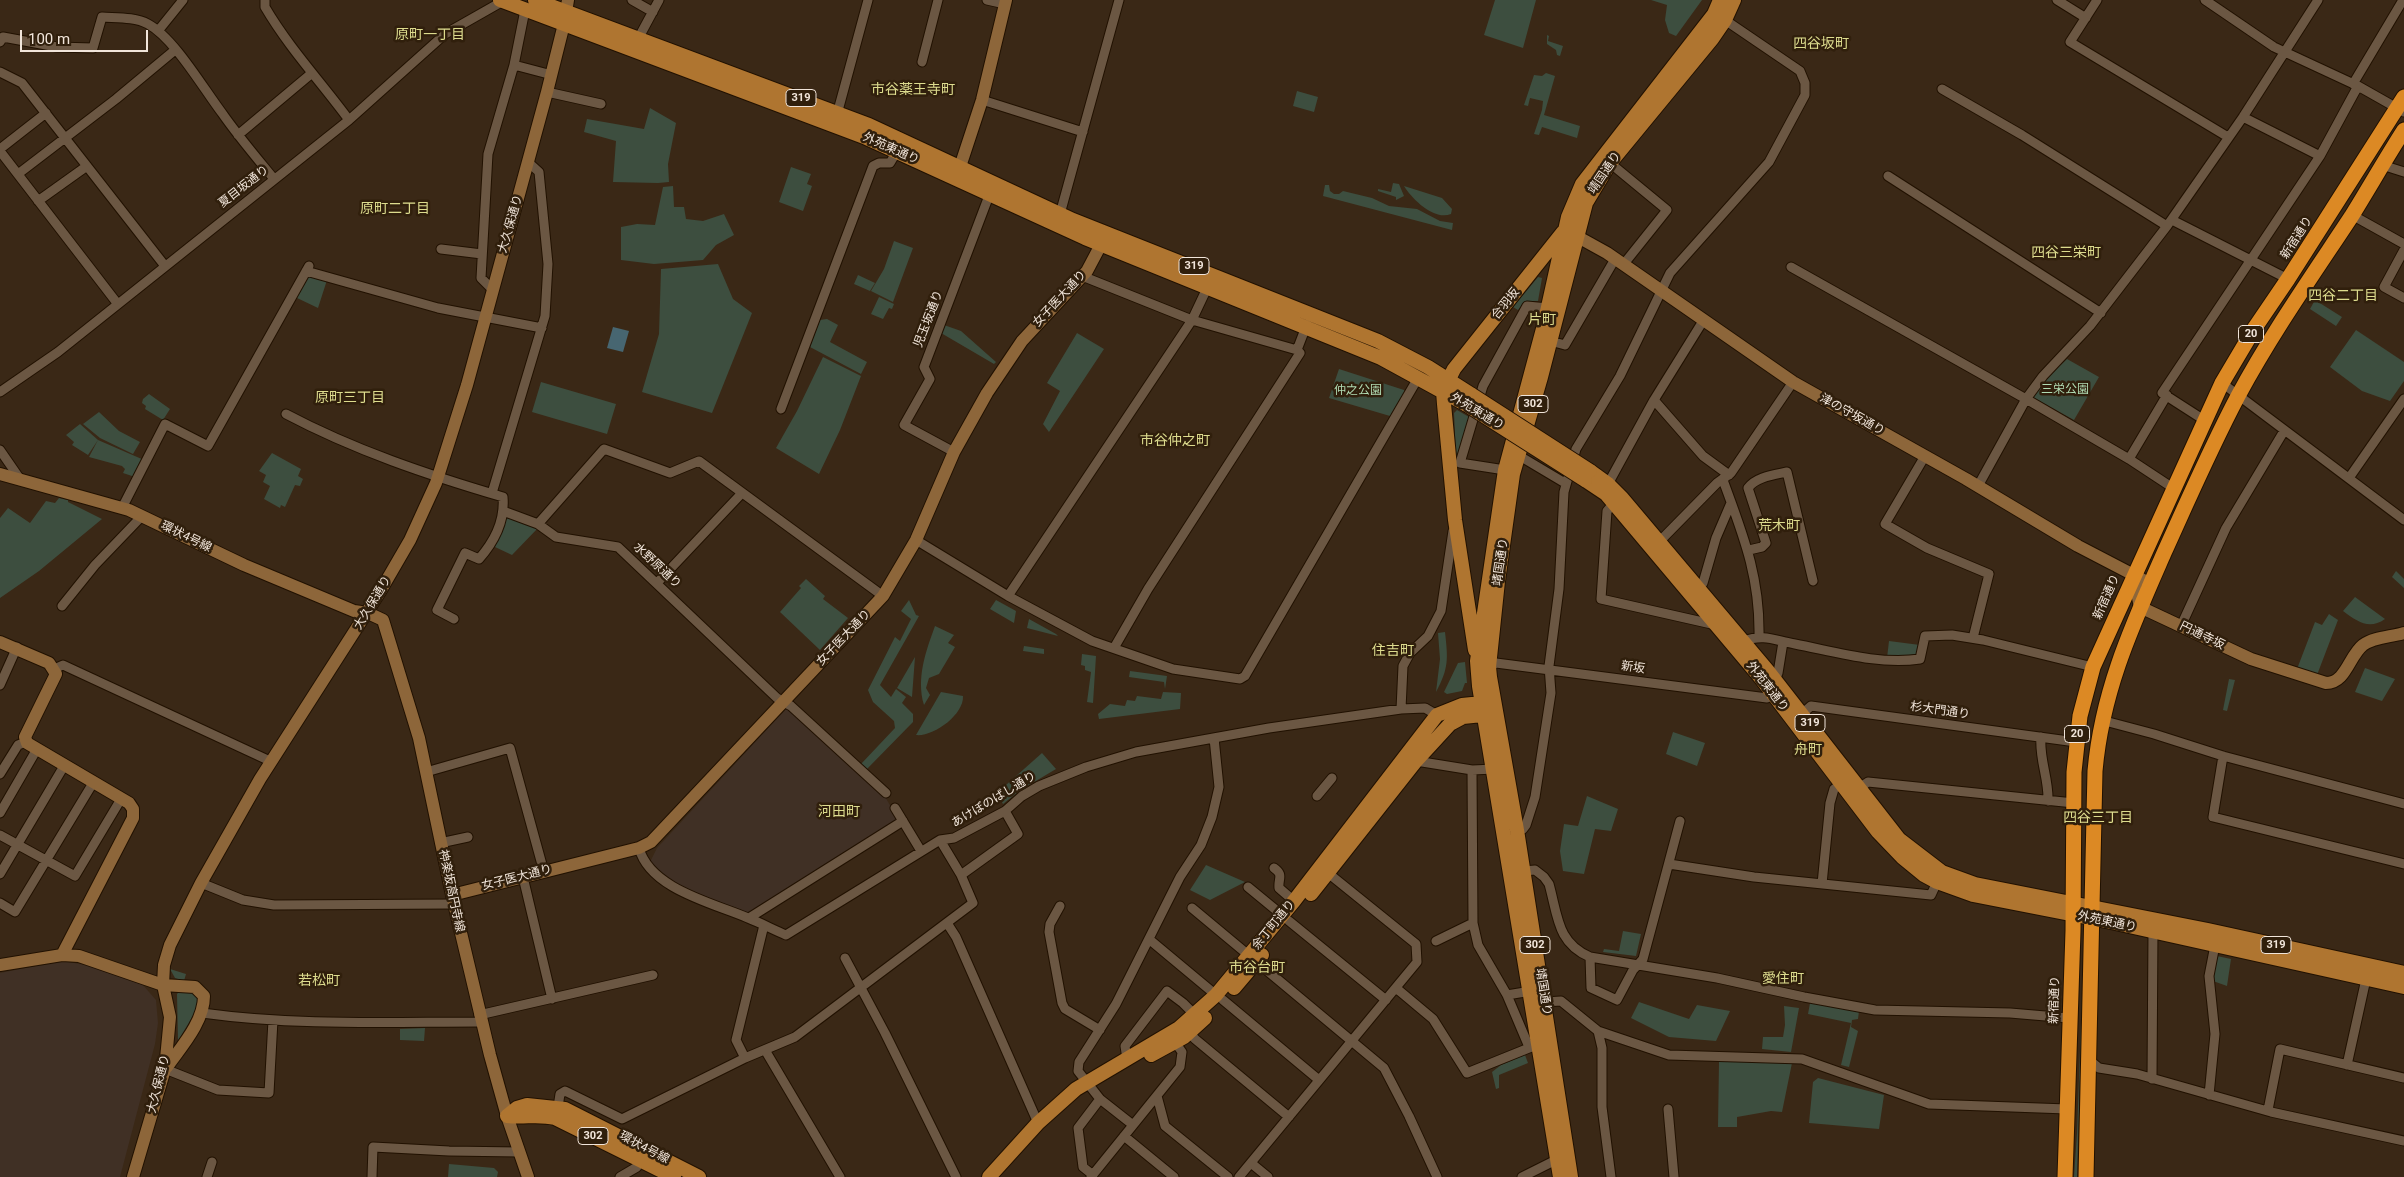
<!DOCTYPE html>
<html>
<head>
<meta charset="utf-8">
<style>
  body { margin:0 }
  #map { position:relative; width:2404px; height:1177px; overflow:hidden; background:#3a2816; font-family:Roboto,sans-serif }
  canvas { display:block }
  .scale { position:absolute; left:20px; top:30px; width:128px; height:22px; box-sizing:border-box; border:2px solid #f1e5da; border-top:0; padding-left:6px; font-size:15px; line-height:18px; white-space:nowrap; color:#f1e5da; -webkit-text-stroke:4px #301f0c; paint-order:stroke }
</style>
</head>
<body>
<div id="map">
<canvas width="2404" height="1177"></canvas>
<div class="scale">100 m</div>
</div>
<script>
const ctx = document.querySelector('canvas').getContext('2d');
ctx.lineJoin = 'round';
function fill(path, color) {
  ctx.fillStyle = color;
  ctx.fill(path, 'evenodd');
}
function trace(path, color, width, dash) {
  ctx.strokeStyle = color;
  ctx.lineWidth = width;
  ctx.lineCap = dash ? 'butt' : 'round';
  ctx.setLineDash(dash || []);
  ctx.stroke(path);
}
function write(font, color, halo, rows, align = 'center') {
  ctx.font = font + ' Roboto,"Noto Sans JP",sans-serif';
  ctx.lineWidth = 5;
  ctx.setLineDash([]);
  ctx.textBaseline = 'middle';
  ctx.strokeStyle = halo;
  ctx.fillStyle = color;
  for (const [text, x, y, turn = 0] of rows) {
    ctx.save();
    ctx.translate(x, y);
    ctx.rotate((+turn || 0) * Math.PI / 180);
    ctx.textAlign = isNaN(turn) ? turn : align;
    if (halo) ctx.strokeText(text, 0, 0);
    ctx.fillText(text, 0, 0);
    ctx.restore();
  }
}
fill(new Path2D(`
  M786 709 793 712 884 795 898 819 749 914 673 883 650 862 657 848Z
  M55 962H69L90 966 142 984 156 1000 158 1023 155 1044 120 1177H0V973Z`), '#403025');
fill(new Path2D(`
  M1495 0H1536L1523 48 1484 35Z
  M1651 0H1702L1676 36 1669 33 1665 20 1667 5Z
  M1547 35 1549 36 1548 41 1563 46 1560 56 1557 55 1556 50 1547 44Z
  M1546 73 1555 76 1544 115 1580 126 1577 138 1542 127 1539 135 1534 134 1542 110 1543 101 1530 98 1528 106 1524 105 1534 75 1542 76Z
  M1297 91 1318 97 1314 112 1293 106Z
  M650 108 676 123 668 164 669 182 658 183 613 182 616 141 584 132 587 119 644 129Z
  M791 167 811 174 807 184 812 186 803 211 779 202Z
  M1393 183 1399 184 1404 196 1396 200V197L1378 191V189L1391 192Z
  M1325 185H1329L1330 191 1334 194H1339L1343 191 1372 198 1389 206 1417 209 1440 221 1453 223 1452 230 1323 196Z
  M673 186 674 207H684L686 219 703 221 724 214 734 235 716 245 703 260 654 264 621 260V227L637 224 655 225 663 187Z
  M1404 186 1442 198 1452 209 1451 214C1434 221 1412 199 1404 186Z
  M894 241 913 248 893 302 871 291 884 269Z
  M718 264 733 299 752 313 712 413 642 392 659 334 661 269Z
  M307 274 327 280 318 308 295 297Z
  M858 275 875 283 870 291 854 284Z
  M1538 277 1542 278 1538 301H1526L1518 310 1513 307Z
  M879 297 894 304 892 309 889 308 883 319 871 314Z
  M2315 300 2342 317 2336 326 2310 309Z
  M827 319 838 325 830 342 867 362 861 374 810 347 820 320Z
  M944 325 961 331 996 362 994 364 941 333Z
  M2356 330 2404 362V381L2390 401 2362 391 2330 367Z
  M1077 333 1104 349 1049 432 1043 424 1060 391 1047 383Z
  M823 357 861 376 840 430 819 474 776 448 797 411Z
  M2067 359 2099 377 2074 420 2033 397 2047 378Z
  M1339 369 1404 390V393L1390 416 1329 398Z
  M541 382 616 404 607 434 532 412Z
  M149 394 170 409 163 420 145 409 146 406 142 403 143 399Z
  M1457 410 1469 417 1458 456 1456 457 1454 413Z
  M99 412 119 431 140 442 133 454 100 438 83 424Z
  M80 424 98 440 144 460 135 477 123 473 125 469 122 466 89 457 98 440 88 455 72 445 74 442 66 435Z
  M272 453 301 469 298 476 303 479 300 486 295 485 285 507 281 505 280 508 264 499 270 486 263 482 266 475 259 471Z
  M59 498 68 500V502L102 519 39 571 0 598V518L8 508 30 523 46 501 55 503Z
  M508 517 538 528 512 555 495 547 502 521Z
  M2396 571 2404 579V588L2392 577Z
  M806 579 825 596 823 599 848 618 820 650 780 612 801 588 799 586Z
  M2355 597 2385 619C2369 630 2358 622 2343 611Z
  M909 600 916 615 919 616 880 685 891 697 896 689 906 697 902 703 913 714V722L867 769 861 764 895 728 894 721 873 702 868 690 895 637 900 641 911 619 901 611Z
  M996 600 1016 611 1014 623 990 609Z
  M2329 614 2338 620 2317 675 2297 669 2315 622 2322 625Z
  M1029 619 1056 634 1058 636 1027 628Z
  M935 626 954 635 948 643 955 647 939 674 929 678 926 688 930 695 924 705C916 678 926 651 935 626Z
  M1445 632C1448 659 1449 668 1436 692L1440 659 1438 633Z
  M1889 641 1920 645 1919 657 1887 658Z
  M1024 646 1044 649V654L1023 651Z
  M1082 654 1096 656 1093 703 1087 702 1091 672 1085 670V666L1081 665Z
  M915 657 912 697 897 688Z
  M1465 662 1467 683H1465L1462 691 1447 694 1444 692 1458 663Z
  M2365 668 2395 679 2382 701 2355 692Z
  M1130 671 1167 676 1165 689 1164 682 1129 677Z
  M2229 679 2235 680 2227 711 2223 710Z
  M941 692 963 696C964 715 933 737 916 735Z
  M1163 692 1181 693 1180 709 1099 719 1098 714 1110 704 1125 706 1127 700 1135 701 1137 696 1161 699Z
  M1673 732 1705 743 1697 766 1666 754Z
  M1042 753 1056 769 1019 791 1003 804 997 793Z
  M1587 796 1618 809 1611 831 1595 829 1584 874 1563 871 1560 851 1564 824 1578 826Z
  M1206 865 1245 882 1210 900 1190 890Z
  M1623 931 1641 934 1636 956 1603 952 1604 949 1619 951Z
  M2084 939 2077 1177H2074L2077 1133Z
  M2217 956 2231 959 2227 986 2213 981Z
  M170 969 186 974 184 981 175 978Z
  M181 990 195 992 199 997 194 1014 178 1041 177 994Z
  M1639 1002 1689 1019 1697 1005 1730 1011 1716 1041 1669 1037 1631 1018Z
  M1810 1003 1859 1011 1858 1019 1852 1020 1851 1027 1858 1031 1849 1067 1841 1065 1851 1023 1808 1014Z
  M1784 1006 1799 1008 1791 1052 1762 1049 1763 1037H1783L1785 1025Z
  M425 1028 424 1041 400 1040V1029Z
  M1525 1055 1528 1063 1499 1075V1088L1496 1089 1492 1072 1501 1065Z
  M1762 1060 1792 1063 1782 1112 1771 1111 1737 1117V1127H1718L1719 1062Z
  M1818 1078 1884 1095 1879 1129 1809 1123 1813 1082Z
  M449 1164 494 1168 498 1172 497 1177H448Z`), '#3d4e3f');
fill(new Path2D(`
  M613 327 629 331 623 352 607 348Z`), '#476671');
const street = new Path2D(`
  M265 0V7C289 48 321 82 349 120
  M632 0 653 12
  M987 0 1005 4
  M2057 0 2086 18
  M2097 0 2070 42 2228 137
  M2205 0 2274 47 2358 86 2404 112
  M158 31 183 0
  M638 39 659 0
  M0 42 3 37 57 47 93 48 102 17C117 18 135 17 148 24 174 38 203 88 222 113 238 136 256 157 274 179
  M922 62 938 0
  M514 65 552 75
  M0 72 22 83 165 266
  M2353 84 2403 0
  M1942 89 2022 135 2167 226
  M547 92 601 104
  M982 100 1083 132
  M2243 117 2320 156
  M836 118 868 0
  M238 135 312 73
  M0 149 46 113
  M0 151 117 303
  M1610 163 1667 210 1623 265
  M2382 165 2404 172
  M18 174 116 99 175 50
  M1888 176 2101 313
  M38 201 87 166
  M1060 214 1119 0
  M2352 215 2404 244
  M2172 220 2288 279
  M441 249 482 254
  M2404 250 2384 287 2404 298
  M1791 267 2026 399 2129 459 2173 488
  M306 271 438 308 542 328
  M1082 276 1192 320 1297 350 1300 353 1148 589 1114 648
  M493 290 481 278 488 154 514 65 525 10
  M1703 321 1654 400 1703 456 1729 475
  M1552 336 1554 342 1565 345 1615 259
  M1297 350 1307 324
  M2222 383 2404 520
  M0 392 58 352 349 120 445 34 503 1
  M781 409 873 166 879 163H890L897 151
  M286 414C354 450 428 475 503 497 505 520 494 542 479 559L465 553 437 610 454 619
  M2204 420 2162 393 2320 156 2358 86
  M0 450 20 479
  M954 452 904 425 930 379 924 367 990 193
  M1925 456 1885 524 1927 548 1989 574 1973 638
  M2129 459 2167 395
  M1517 461 1523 458 1565 483
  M1505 470 1460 463 1483 386 1527 306 1548 308
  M2349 478 2404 399
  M1723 480C1743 535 1760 576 1759 636
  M1608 484 1654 400
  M1978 486 2026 399 2043 376 2090 326 2167 226 2243 117 2318 0
  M492 493 545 316 548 264 539 172 528 162
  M1614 503 1607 511 1601 599 1716 625
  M122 508 165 424 208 446 309 266
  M503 511 538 524 556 537 618 547 777 698 791 706 886 793
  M538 524 604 449 670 473 699 461 883 596
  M916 540 1008 596 1192 320 1209 284
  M1659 542 1717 483 1731 473 1793 382
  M1749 550 1762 547 1766 543 1748 488C1756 477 1773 475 1787 472L1813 581
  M657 583 742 493
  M1698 588 1703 583 1716 538 1731 503
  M1008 596 1092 641 1173 669 1240 679 1245 676 1418 378
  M62 606 95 565 142 516
  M2181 626 2226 528 2284 431
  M1743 641C1765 634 1773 640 1795 644 1836 652 1879 665 1920 659L1925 636 1952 635 1983 640 2093 667
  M1489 667 1496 663 1767 698 1778 673 1783 642
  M54 669 63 665 270 761
  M0 685 17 647
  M1401 709 1403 666 1410 653 1428 636 1441 611 1453 531
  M1803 713 1811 706 2076 742
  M2101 720 2154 734 2223 756 2404 804
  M2041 737C2039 759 2049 779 2048 801
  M2223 756 2213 817 2404 864
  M1416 761 1472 770 1495 769
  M1472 770 1473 923 1478 945 1507 995 1529 1047
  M426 772 510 748 544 872
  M0 774 18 745 26 742
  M1859 788 1868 782 2074 803
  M1317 796 1332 778
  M895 808 921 851
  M0 813 37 749
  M1517 830 1523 829 1526 825 1535 797 1551 693 1549 666 1559 589 1564 492 1576 449 1620 376 1670 273 1769 162 1805 95V83L1800 71 1725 20
  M0 835 75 876 121 799
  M940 840 961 875
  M440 843 468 837
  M639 848C650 889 713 903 748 918 761 923 774 930 786 935L940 840 954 838 1005 811 1022 796 1039 786 1086 767 1136 752 1269 728 1401 709 1425 708 1437 715
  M1669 864 1754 877 1931 895 1937 882
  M1274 868C1284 875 1278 878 1279 888L1294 901
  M1524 871 1535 870 1544 877 1549 884C1558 916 1557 943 1590 957L1717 978 1804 997 1875 1010 2010 1013 2069 1018
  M0 874 64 766
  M523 877 552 999
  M201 883 243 900 274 905 454 904
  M1822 884 1830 803 1834 789 1842 784
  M1248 887 1282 915
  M0 903 15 912 93 783
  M1060 906 1050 924 1049 932 1062 1003 1065 1009 1100 1030
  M1192 908 1384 1068 1409 1116 1437 1177
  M749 918 903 821
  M1289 921 1386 1000
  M947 923 956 937 1038 1123
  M1150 940 1216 995
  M1436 941 1473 923
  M1590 957 1591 988 1617 1000 1633 970 1643 959 1680 821
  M845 958 885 1033 956 1177
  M1396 988 1433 1019 1467 1073 1534 1046
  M1507 995 1531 991
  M1223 1000 1319 1080
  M1545 1002 1561 1001 1598 1031 1669 1055 1802 1059 1929 1104 2067 1109
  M202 1013C296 1026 387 1022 481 1022
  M479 1015 653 975
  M1598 1031 1602 1048V1107L1611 1177
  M1189 1032 1195 1039 1289 1117
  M765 1050 840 1177
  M745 1058 736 1040 764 925
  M1127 1059 1125 1046 1167 991 1183 1003 1195 1015
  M2088 1059 2099 1068 2137 1074 2271 1112 2404 1141
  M2347 1065 2366 979
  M165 1069 218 1090 269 1093 273 1020
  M2152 1079 2153 931
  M2209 1095 2215 1034 2209 976 2215 945
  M1157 1096 1165 1126 1228 1177
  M558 1107 560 1094 565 1091 622 1119 745 1058 795 1037 973 903 961 875 1018 834 1005 811
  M1668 1109 1674 1177
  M2268 1110 2280 1049 2404 1078
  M1133 1125 1100 1099 1078 1071 1079 1062 1116 1004 1180 877 1201 845 1212 817 1219 787 1214 738
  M1124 1136 1174 1177
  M1251 1163 1268 1177
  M1093 1175 1083 1167 1078 1128 1100 1099
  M207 1177 212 1162
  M372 1177 373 1147 449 1151 519 1152
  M620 1177 637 1167 640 1159
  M1091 1177 1180 1067 1182 1052 1172 1038
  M1239 1177 1417 962 1416 944 1328 873
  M1522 1177 1558 1159`);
const secondary = new Path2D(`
  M957 176 982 100 1006 0
  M1569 232 1607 253 1793 382 1966 479 2078 546 2151 584
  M0 474 129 510 244 565 354 611 368 613 383 620 419 738 452 895 490 1055 507 1116 528 1177
  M2133 575 2140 607 2251 659 2326 683C2346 683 2349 656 2363 645 2374 637 2391 637 2404 633
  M0 642 49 663 56 674 25 737 27 743 129 803 133 809V818L62 955
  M452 895 639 848 651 842 883 596 916 540 954 452 987 393 1022 341 1087 271 1105 237
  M0 965 62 955 79 956 163 985 195 987 204 996C204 1022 181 1047 167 1067
  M133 1177 165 1069 170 1017 163 985 164 965 170 945 201 883 260 779 381 590 410 540 436 483 467 385 547 92 564 24 568 0`);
const primary = new Path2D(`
  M500 0 864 137 1085 238 1381 358 1467 405
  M535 0 869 125 1073 220 1378 341 1428 367 1472 395
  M1590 471 1608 484 1622 498 1768 671 1899 839 1942 872 1975 884 2208 930 2404 973
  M1585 480 1606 494 1760 677 1878 832 1902 857 1924 875 1937 882 1973 895 2111 922 2404 987
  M1475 650 1455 520 1444 404 1443 391 1454 369 1563 232
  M1311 894 1416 761 1450 724 1463 717 1492 714
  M1234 988 1262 955
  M1151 1055 1184 1037 1205 1018
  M507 1116 517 1108 527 1105 565 1109 699 1177
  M507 1116C524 1118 539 1114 555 1118L674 1177
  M989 1177 1038 1123 1076 1089 1179 1028 1216 995 1294 901 1437 715 1462 705 1492 702
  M1560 1177 1479 686 1477 661 1505 470 1544 325 1568 217 1582 184 1714 14 1720 0
  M1571 1177 1517 830 1490 677 1489 667 1498 581 1513 474 1541 377 1586 203 1610 163 1712 39 1725 20 1734 0`);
const highway = new Path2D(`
  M2065 1177 2073 931 2074 772 2080 716 2093 667 2222 383 2254 329 2288 279 2404 97
  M2086 1177 2095 771C2102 691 2132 626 2164 553 2188 500 2211 447 2238 396 2272 333 2312 276 2351 217 2369 188 2386 158 2404 130`);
trace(street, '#211101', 11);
trace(secondary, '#211101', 14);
trace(primary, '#211101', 16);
trace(highway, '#211101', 17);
trace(street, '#6b5743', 9);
trace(secondary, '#8d663a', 12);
trace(primary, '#af7530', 14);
trace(highway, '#dc8924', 15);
const primaryBridge = new Path2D(`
  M1472 395 1590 471
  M1467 405 1585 480`);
trace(primaryBridge, '#211101', 16, []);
trace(primaryBridge, '#af7530', 14);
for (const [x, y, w] of [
  [801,98,30],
  [1194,266,30],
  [2251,334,25],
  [1533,404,30],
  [1810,723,30],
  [2077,734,25],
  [1535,945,30],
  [2276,945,30],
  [593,1136,30]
]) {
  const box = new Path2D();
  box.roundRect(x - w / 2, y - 8.5, w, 17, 4);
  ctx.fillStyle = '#301f0c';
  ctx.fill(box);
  trace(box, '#f1e5da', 1);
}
write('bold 11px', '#f1e5da', null, [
  ["319",801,98],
  ["319",1194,266],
  ["20",2251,334],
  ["302",1533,404],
  ["319",1810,723],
  ["20",2077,734],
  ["302",1535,945],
  ["319",2276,945],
  ["302",593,1136]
]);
write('12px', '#f1e5da', '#301f0c', [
  ["外苑東通り",891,149,24],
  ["靖国通り",1605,173,-56],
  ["夏目坂通り",244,187,-38],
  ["大久保通り",511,224,-74],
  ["新宿通り",2297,238,-57],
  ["女子医大通り",1060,299,-47],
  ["合羽坂",1506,304,-51],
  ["児玉坂通り",929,319,-69],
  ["外苑東通り",1477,412,31],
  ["津の守坂通り",1852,415,29],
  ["環状4号線",186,537,26],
  ["靖国通り",1501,562,-82],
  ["水野原通り",657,566,43],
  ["新宿通り",2107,597,-66],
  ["大久保通り",373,603,-59],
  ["円通寺坂",2202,636,26],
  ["女子医大通り",844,638,-46],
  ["新坂",1633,668,8],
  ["外苑東通り",1767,687,52],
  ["杉大門通り",1940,711,8],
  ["あけぼのばし通り",994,800,-31],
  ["女子医大通り",517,878,-14],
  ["神楽坂高円寺線",451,891,78],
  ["外苑東通り",2107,922,12],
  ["余丁町通り",1274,925,-51],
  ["靖国通り",1543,992,81],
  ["新宿通り",2055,1000,-88],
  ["大久保通り",159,1084,-76],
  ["環状4号線",644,1148,28]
]);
write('12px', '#b1dcb4', '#301f0c', [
  ["三栄公園",2065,390],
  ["仲之公園",1358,391]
]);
write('14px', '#dddc8e', '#301f0c', [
  ["原町一丁目",430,35],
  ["四谷坂町",1821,44],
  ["市谷薬王寺町",913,90],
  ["原町二丁目",395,209],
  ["四谷三栄町",2066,253],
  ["四谷二丁目",2343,296],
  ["片町",1542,320],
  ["原町三丁目",350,398],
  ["市谷仲之町",1175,441],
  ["荒木町",1779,526],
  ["住吉町",1393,651],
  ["舟町",1808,750],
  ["河田町",839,812],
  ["四谷三丁目",2098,818],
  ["市谷台町",1257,968],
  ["愛住町",1783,979],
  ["若松町",319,981]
]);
</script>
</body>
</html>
